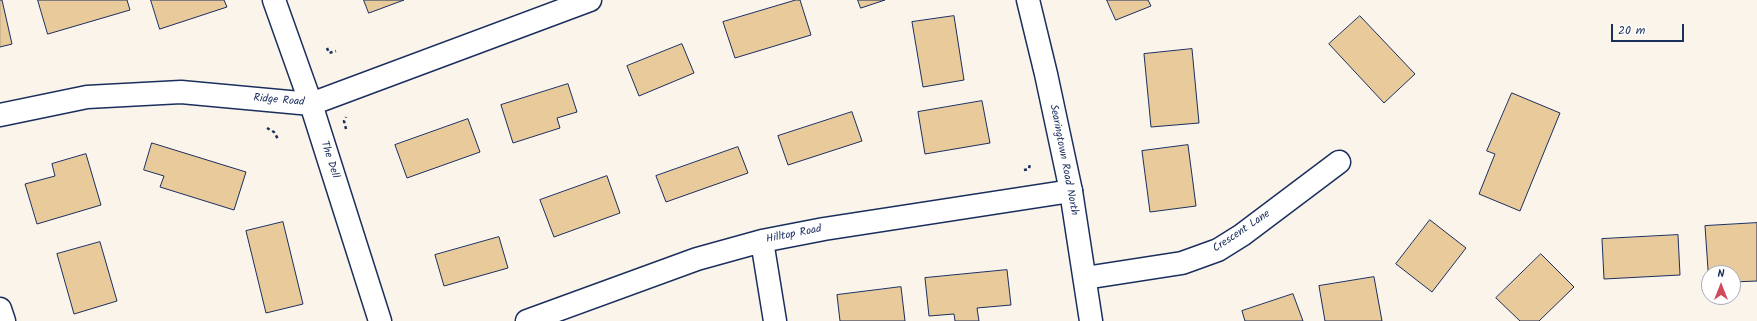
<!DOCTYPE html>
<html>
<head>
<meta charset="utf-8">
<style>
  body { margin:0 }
  #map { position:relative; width:1757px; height:321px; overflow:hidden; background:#faf4eb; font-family:Kalam,sans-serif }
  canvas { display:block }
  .north { position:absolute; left:1701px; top:265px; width:40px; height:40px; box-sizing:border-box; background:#fff; border:1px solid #a4acbf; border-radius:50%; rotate:0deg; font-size:11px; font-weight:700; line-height:16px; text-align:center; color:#1b2f5e }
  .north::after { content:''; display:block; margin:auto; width:14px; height:18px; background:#d1495b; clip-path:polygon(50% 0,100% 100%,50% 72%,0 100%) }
  .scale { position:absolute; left:1611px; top:24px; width:73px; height:18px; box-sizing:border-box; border:2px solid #1b2f5e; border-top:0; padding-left:5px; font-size:12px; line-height:14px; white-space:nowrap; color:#1b2f5e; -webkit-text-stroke:3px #fff; paint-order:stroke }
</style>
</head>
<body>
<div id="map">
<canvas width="1757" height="321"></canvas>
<div class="north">N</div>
<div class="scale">20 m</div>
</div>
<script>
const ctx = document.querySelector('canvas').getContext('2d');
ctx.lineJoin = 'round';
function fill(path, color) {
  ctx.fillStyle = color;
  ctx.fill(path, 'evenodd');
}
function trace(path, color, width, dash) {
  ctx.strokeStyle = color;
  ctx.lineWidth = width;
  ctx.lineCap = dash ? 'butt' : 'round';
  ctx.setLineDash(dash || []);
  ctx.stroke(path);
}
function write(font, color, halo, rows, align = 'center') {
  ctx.font = font + ' Kalam,sans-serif';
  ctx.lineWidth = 3;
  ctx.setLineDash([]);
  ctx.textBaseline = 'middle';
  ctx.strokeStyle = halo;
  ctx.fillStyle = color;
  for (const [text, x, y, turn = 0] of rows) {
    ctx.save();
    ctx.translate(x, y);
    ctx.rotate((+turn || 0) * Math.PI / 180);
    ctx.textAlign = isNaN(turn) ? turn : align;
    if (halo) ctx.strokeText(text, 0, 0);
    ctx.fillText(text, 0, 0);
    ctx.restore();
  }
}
const building = new Path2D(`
  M0 0H2L12 44 0 47Z
  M38 0H127L130 10 48 34Z
  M151 0H224L227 7 160 29Z
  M364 0H404L369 13Z
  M796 0H800L811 35 735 58 723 22Z
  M858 0H885L861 8Z
  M1107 0H1148L1151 6 1116 20Z
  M954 16 964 80 923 87 912 22Z
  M1360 16 1415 74 1384 103 1329 44Z
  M682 44 694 73 639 96 627 66Z
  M1192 49 1199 123 1151 127 1144 54Z
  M568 84 577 112 557 118 560 128 513 143 501 105Z
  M1512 93 1560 113 1520 211 1479 194 1495 154 1487 151Z
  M982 101 990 143 925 154 918 112Z
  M852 112 862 141 788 165 778 136Z
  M468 119 480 152 407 178 395 145Z
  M152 143 246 172 234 210 160 187 164 176 144 170Z
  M1188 145 1196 206 1150 212 1142 151Z
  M738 147 748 173 666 202 656 176Z
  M86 154 101 205 37 224 25 184 55 176 52 164Z
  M607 176 620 213 554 237 540 200Z
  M1430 220 1466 248 1432 292 1396 264Z
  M283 222 303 304 266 313 246 231Z
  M1757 223V281L1733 282V273H1709V284L1705 226Z
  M1678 235 1680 275 1604 279 1602 239Z
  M499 237 508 268 444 286 435 255Z
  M100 242 117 301 74 314 57 254Z
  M1541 254 1574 287 1539 321H1520L1496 298Z
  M1007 270 1011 305 977 308 979 321H955L954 314 929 316 925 278Z
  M1374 277 1382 321H1325L1319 286Z
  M901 287 905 321H840L837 295Z
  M1293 294 1303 321H1245L1242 311Z`);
fill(building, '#e8ca9b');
trace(building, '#1b2f5e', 1);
const street = new Path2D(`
  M274 0 311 104 380 321
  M0 115 87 97 181 92 311 104 590 0
  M762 241 775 321
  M1085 278 1182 263 1218 250 1242 235 1339 162
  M0 309 4 321
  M527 321 697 259 762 241 824 229 1071 191`);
const secondary = new Path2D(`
  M1028 0 1046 74 1071 191 1091 321`);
trace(street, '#1b2f5e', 25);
trace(secondary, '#1b2f5e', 25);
trace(new Path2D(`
  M327 48 329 53 336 51
  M267 128 274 132 278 139
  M346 129 344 121 346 117
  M1024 170 1029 169 1030 163`), '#1b2f5e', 2.5, [3, 3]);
trace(street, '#fff', 22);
trace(secondary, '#fff', 22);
write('11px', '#1b2f5e', '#fff', [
  ["Ridge Road",279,101,5],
  ["The Dell",329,160,72],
  ["Searingtown Road North",1063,160,79],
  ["Crescent Lane",1242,232,-34],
  ["Hilltop Road",794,235,-11]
]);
</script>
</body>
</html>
